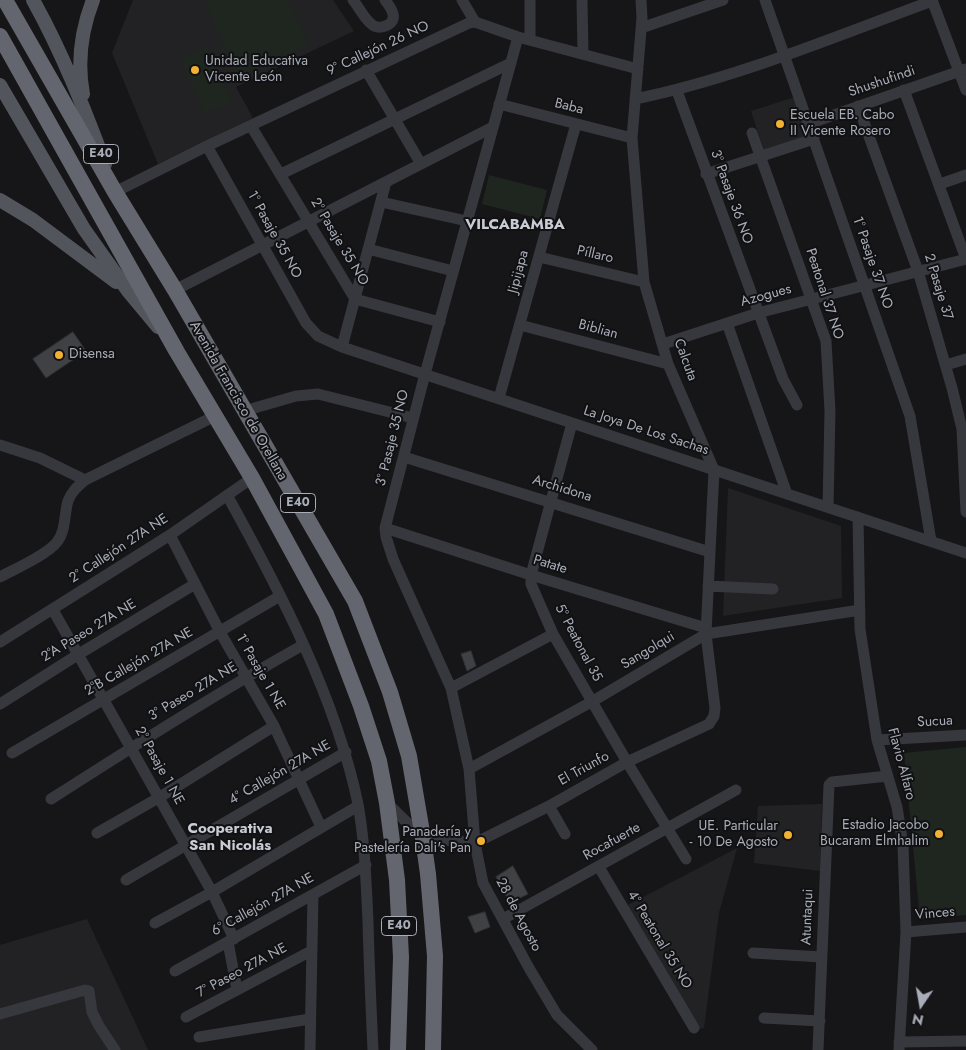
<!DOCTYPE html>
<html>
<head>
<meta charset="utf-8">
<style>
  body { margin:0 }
  #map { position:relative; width:966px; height:1050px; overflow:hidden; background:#161618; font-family:Jost,sans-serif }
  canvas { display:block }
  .north { position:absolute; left:896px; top:980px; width:50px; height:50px; -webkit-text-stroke:4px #111113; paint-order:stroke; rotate:192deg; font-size:14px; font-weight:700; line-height:20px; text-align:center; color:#a8adb8 }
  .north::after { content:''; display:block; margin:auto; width:18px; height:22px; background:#a8adb8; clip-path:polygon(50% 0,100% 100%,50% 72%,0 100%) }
</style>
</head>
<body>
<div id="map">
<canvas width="966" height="1050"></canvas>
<div class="north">N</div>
</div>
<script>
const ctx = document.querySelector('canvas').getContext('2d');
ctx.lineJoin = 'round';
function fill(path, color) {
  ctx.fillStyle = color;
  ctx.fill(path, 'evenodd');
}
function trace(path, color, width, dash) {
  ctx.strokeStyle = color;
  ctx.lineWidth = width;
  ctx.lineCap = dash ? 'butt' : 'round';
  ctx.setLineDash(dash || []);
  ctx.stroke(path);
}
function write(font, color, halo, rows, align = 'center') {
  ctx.font = font + ' Jost,sans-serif';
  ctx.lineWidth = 4;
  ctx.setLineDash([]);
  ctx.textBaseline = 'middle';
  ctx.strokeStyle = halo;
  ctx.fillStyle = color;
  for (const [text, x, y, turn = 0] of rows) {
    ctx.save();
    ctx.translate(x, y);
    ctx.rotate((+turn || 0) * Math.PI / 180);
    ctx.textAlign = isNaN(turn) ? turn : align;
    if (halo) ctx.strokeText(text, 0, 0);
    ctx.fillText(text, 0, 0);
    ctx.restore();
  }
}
fill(new Path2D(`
  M133 0H333L354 31 236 87 253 118 158 164 112 53Z
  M795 97 810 138 765 153 751 111Z
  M728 488 841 526 842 598 723 616Z
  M822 804 820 871 754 863 758 806Z
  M737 848 719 913 704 1028 698 1029 626 906Z
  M87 919 148 1050H0V945Z`), '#222225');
fill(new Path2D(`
  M205 0H288L309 44 237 78Z
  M207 46 232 102 204 113 180 58Z
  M489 175 547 190 540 219 482 204Z
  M966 747V915L920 919 904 753Z`), '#1e261f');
const building = new Path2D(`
  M73 332 86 351 46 378 33 359Z
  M471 651 476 666 467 671 461 654Z
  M513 866 528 894 510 903 496 877Z
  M485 912 490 927 475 933 468 917Z`);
fill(building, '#404145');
trace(building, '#303034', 1);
trace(new Path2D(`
  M353 0C359 7 365 21 374 26 381 29 396 25 393 14 392 9 388 4 385 0
  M462 0 475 22
  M530 0V40
  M582 0 583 54
  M765 0 910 416 931 541
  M932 0 966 90
  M641 28 723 0
  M518 37 425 374 385 528 386 537 393 559 451 688 469 769 475 843 549 806 627 762 709 724 714 716 715 708 706 634 714 470 668 364 644 282 632 138 642 18 641 0
  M366 70 421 164
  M904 90 966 259
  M677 91 783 379 797 405
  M635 99C735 79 836 36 932 1
  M499 104 632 138
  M858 106 918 271 952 388 962 429 966 512
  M808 124 966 69
  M251 126 355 299 440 322
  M752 133 826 341 830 411 828 507
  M207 146 306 323 318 336 342 347 966 553
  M281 174 511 63
  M706 174 814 139
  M940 184 966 175
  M115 192 207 146 469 23 475 22 518 37 638 69
  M381 202 467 221
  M368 249 453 271
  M539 257 644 282
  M175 290 493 127
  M727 323 787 494
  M520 325 668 364
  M663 344 758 313 966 259
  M342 347 386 182
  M946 365 966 359
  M499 398 576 124
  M244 411 296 396 318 394 413 418
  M572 423 531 575V584L553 634 627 762 686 859
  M0 445 40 458 85 480
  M404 457 710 552
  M227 495C279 589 336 698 358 804 365 843 366 882 368 921 369 964 371 1007 373 1050
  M858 517 860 629 877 740 897 807 903 845 906 932 899 1050
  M385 528 531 575 706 628
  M170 535 220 632 274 726 321 827
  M0 577C15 569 47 555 57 542 66 531 64 514 68 501 71 492 78 486 85 480L215 416
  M708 586 773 589
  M53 610 212 892 234 939
  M0 642 170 535 252 478
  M451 688 553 634
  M0 704 79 654 195 584
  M877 740 966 735
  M12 753 280 596
  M469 769 593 701 706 634 860 610
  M51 799C134 746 217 693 303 645
  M387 803 423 838 475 843 483 883 529 968 557 1015 592 1050
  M549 806 565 834
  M97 833 160 797 274 726
  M599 867 694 1028
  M126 880 346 752
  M503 919 736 790
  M155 923 212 892 358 806
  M906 932 966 927
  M228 942 237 990
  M753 953 822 957
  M175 971 366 865
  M0 1014 85 990 89 991 92 1012 99 1026 115 1050
  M186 1017 311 951
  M764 1018 820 1021
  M199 1037 310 1019
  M899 1042 966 1041
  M310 1050 313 895
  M818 1050 829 785 832 782 888 776`), '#37383d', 11);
trace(new Path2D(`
  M33 0C62 52 84 108 105 164
  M0 85 84 229 128 291 158 327
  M83 94C77 62 81 31 93 0
  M0 200 33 220 116 282`), '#53555c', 14);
trace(new Path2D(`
  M5 0 115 192 175 290 355 601 390 692 409 756 423 838 428 874 435 956 433 1050
  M0 36 177 352 252 478 326 614 361 706 379 761 387 803 397 880 401 957 398 1050`), '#63666e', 16);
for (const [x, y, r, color] of [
  [195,70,5,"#f2b134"],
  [780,124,5,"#f2b134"],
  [59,355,5,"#f2b134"],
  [939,834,5,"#f2b134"],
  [788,835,5,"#f2b134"],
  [481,841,5,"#f2b134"]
]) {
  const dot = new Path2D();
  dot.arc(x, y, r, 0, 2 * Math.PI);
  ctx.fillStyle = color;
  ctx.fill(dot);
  trace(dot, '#111113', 2);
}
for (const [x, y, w] of [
  [101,154,35],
  [298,503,35],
  [399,926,35]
]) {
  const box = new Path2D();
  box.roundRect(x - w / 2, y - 9.5, w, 19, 4);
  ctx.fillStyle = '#111113';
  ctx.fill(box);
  trace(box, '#a8adb8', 1);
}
write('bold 12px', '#a8adb8', null, [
  ["E40",101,154],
  ["E40",298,503],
  ["E40",399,926]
]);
write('14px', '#a8adb8', '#111113', [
  ["9° Callejón 26 NO",378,49,-25],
  ["Shushufindi",882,82,-19],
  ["Baba",569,107,14],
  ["3° Pasaje 36 NO",731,197,70],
  ["1° Pasaje 35 NO",274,235,61],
  ["2° Pasaje 35 NO",339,242,59],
  ["Píllaro",595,255,13],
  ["1° Pasaje 37 NO",872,263,71],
  ["Jipijapa",519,272,-75],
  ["2 Pasaje 37",938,287,73],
  ["Peatonal 37 NO",824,294,72],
  ["Azogues",766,296,-15],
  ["Biblian",598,330,15],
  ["Calcuta",685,360,70],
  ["Avenida Francisco de Orellana",238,401,60],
  ["La Joya De Los Sachas",646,431,18],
  ["3° Pasaje 35 NO",393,438,-76],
  ["Archidona",562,489,17],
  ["2° Callejón 27A NE",119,549,-33],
  ["Patate",550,565,17],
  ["2°A Paseo 27A NE",89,631,-31],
  ["5° Peatonal 35",578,643,62],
  ["Sangolqui",648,651,-31],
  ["2°B Callejón 27A NE",139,662,-30],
  ["1° Pasaje 1 NE",260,672,60],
  ["3° Paseo 27A NE",193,692,-31],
  ["Sucua",935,722,-3],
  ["Flavio Alfaro",901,764,75],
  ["2° Pasaje 1 NE",159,766,61],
  ["El Triunfo",584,769,-29],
  ["4° Callejón 27A NE",280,773,-30],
  ["Rocafuerte",612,842,-29],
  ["6° Callejón 27A NE",263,905,-29],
  ["Vinces",935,914,-5],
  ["28 de Agosto",518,915,62],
  ["Atuntaqui",808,917,-88],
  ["4° Peatonal 35 NO",659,940,59],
  ["7° Paseo 27A NE",242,971,-28]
]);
write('14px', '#a8adb8', '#111113', [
  ["Unidad Educativa",205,62],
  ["Vicente León",205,78],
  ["Escuela EB. Cabo",790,116],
  ["II Vicente Rosero",790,132],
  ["Disensa",69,355],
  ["Estadio Jacobo",929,826,"right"],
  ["Bucaram Elmhalim",929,842,"right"],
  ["UE. Particular",778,827,"right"],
  ["- 10 De Agosto",778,843,"right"],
  ["Panadería y",471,833,"right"],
  ["Pastelería Dali's Pan",471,849,"right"]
], 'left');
write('bold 15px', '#c9ccd4', '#111113', [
  ["VILCABAMBA",515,225],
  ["Cooperativa",230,829],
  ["San Nicolás",230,846]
]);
</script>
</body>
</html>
